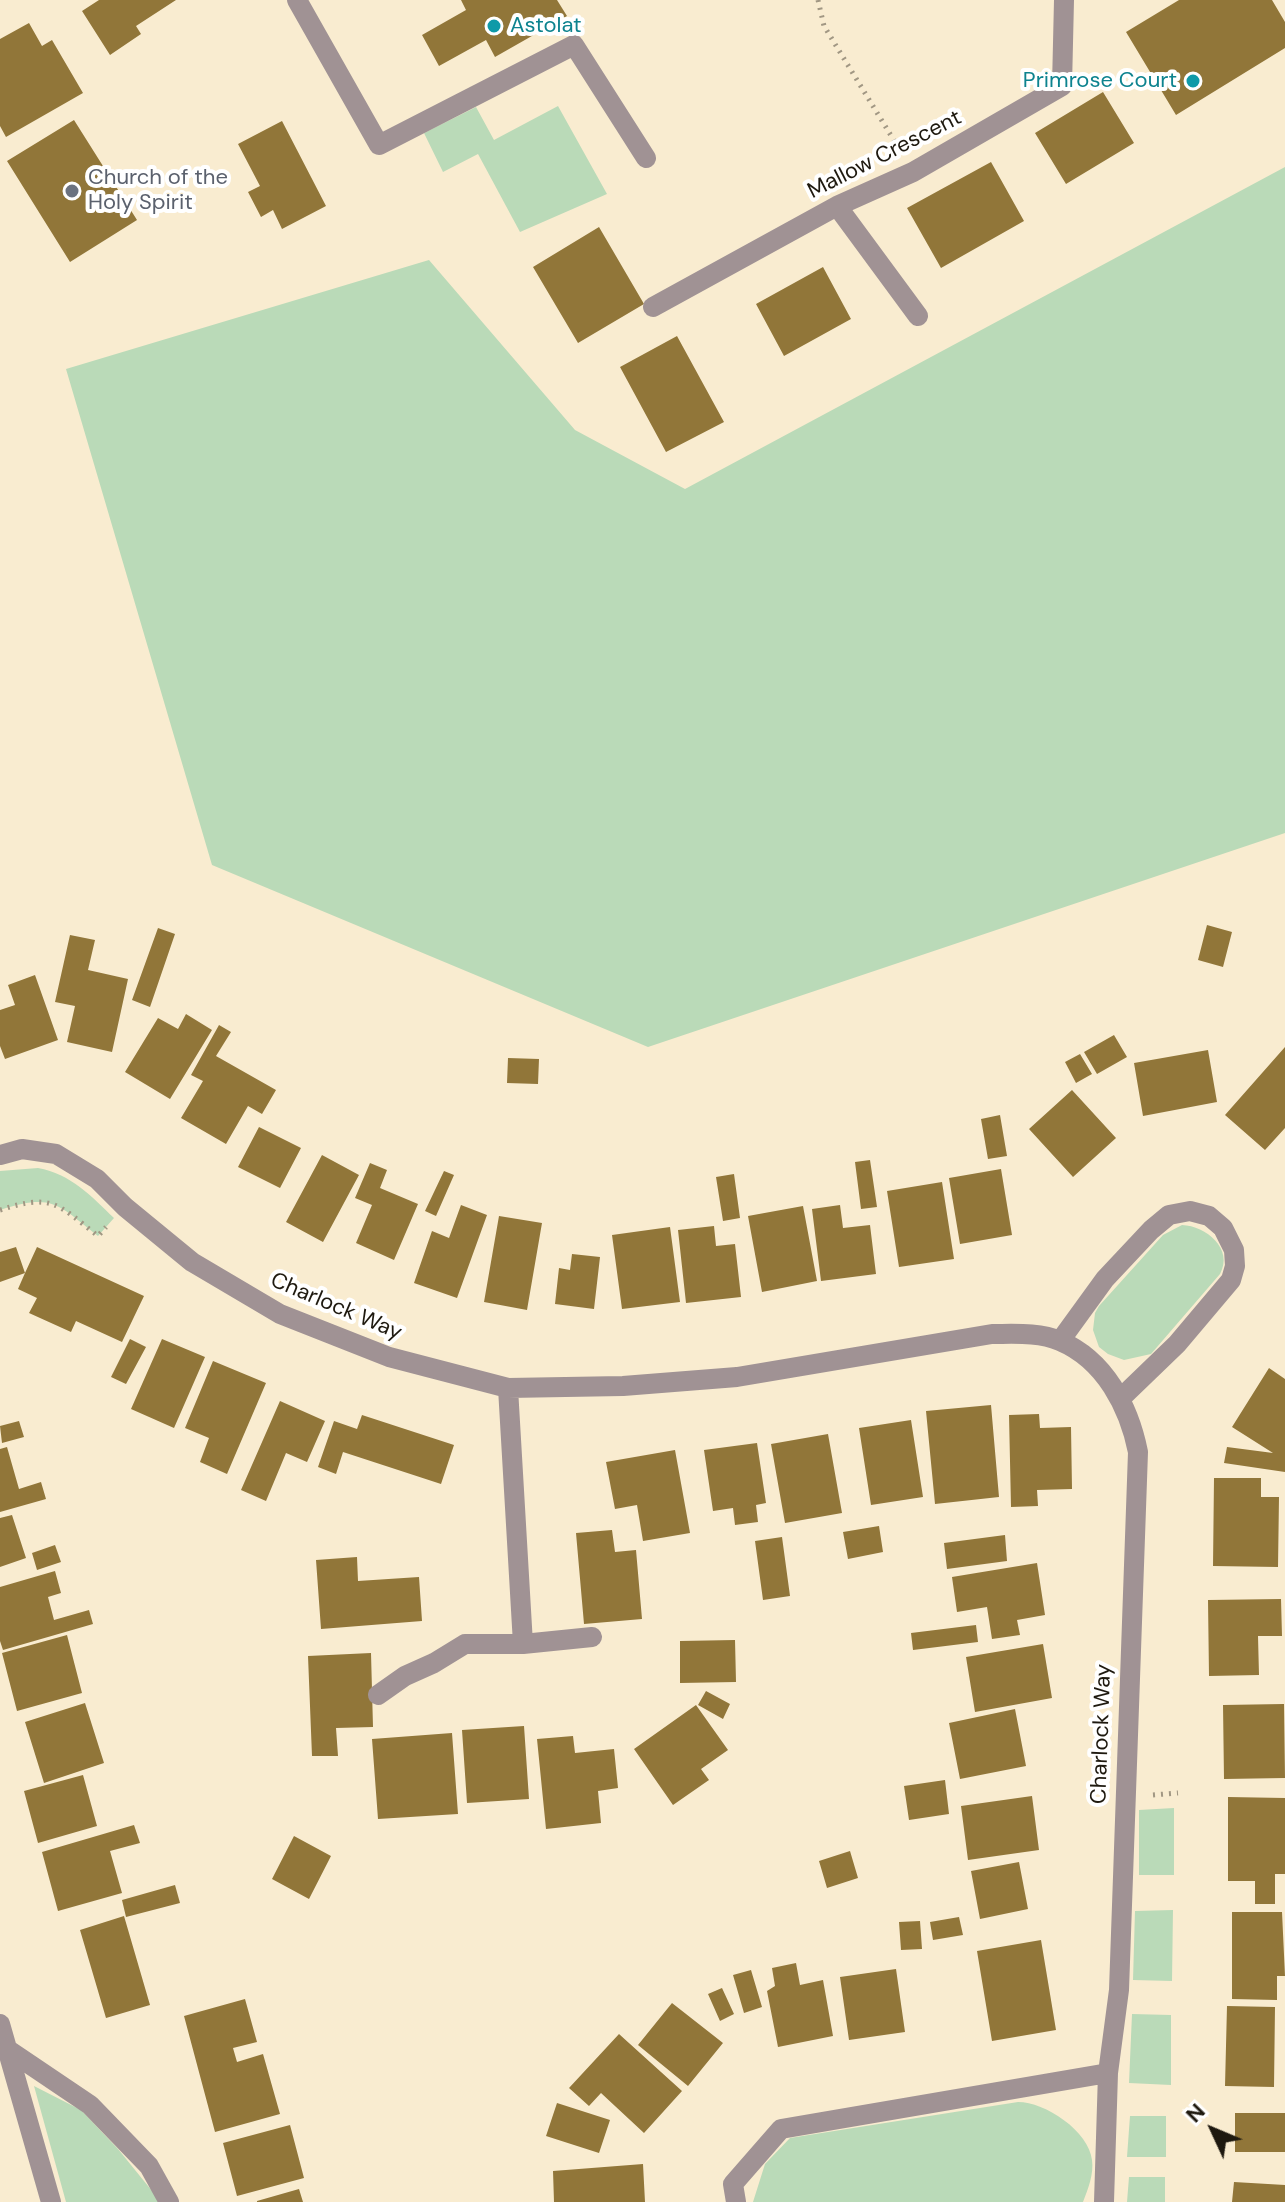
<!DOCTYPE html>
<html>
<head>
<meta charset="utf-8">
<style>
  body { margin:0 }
  #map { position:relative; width:1285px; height:2202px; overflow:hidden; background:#f9ecd0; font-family:"DM Sans",sans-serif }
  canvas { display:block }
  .north { position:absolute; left:1173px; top:2090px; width:80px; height:80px; -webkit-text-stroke:6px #fff; paint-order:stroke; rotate:314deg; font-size:22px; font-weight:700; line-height:32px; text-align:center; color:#1e190f }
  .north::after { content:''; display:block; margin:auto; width:28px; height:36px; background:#1e190f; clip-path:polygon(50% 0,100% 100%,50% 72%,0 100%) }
</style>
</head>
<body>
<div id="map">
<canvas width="1285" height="2202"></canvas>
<div class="north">N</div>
</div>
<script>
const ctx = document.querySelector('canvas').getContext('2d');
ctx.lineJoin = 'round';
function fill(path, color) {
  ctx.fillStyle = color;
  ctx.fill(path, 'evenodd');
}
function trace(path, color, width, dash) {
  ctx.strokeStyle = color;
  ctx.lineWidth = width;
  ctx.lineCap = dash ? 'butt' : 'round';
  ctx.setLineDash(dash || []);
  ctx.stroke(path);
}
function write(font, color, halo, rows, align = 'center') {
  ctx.font = font + ' "DM Sans",sans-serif';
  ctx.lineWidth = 8;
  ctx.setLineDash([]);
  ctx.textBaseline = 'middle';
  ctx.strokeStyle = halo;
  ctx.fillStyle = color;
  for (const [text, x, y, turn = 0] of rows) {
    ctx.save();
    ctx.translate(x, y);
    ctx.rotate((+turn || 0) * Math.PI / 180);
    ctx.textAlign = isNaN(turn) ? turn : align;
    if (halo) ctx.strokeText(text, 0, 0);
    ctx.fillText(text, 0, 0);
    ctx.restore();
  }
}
fill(new Path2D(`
  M558 106 607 194 520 232 478 154 443 172 424 133 476 107 494 140Z
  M1285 167V833L648 1047 212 865 66 369 429 260 575 430 685 489Z
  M38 1168C71 1174 91 1196 114 1218L98 1236C57 1204 53 1193 0 1210V1171Z
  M1182 1225C1206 1226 1234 1249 1220 1274L1151 1354 1124 1360 1108 1354 1099 1347 1093 1330 1095 1313 1099 1306 1163 1235Z
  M1174 1808V1875H1139V1810Z
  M1173 1910 1172 1981 1133 1980 1135 1911Z
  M1132 2014 1171 2015V2085L1129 2083Z
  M34 2086 81 2110 118 2149 161 2202H66Z
  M1018 2102C1045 2102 1089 2131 1092 2160 1094 2174 1088 2189 1083 2202H753L765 2164 790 2138Z
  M1130 2116H1166V2157H1127Z
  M1129 2177H1165V2202H1127Z`), '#badab8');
fill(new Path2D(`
  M99 0H176L136 26 141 34 110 55 82 11Z
  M461 0H557L567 16 495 57 486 40 439 66 422 35 466 10Z
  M1179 0H1272L1285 22V48L1176 115 1126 32Z
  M29 23 42 46 52 40 83 93 6 137 0 126V39Z
  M1103 92 1134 143 1066 184 1035 133Z
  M74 120 137 220 70 262 7 161Z
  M282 121 326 206 282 229 273 210 261 217 248 192 260 186 238 144Z
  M991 162 1024 221 941 268 907 208Z
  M599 227 644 304 578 343 533 267Z
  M823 267 851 319 784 356 756 304Z
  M677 336 724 422 666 452 620 367Z
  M1207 925 1232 932 1223 967 1198 960Z
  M158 928 175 934 150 1007 132 1000Z
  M70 935 95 940 88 970 128 979 112 1052 67 1042 75 1006 55 1002Z
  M35 975 58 1040 5 1059 0 1046V1010L15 1005 8 985Z
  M186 1014 212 1030 170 1099 125 1072 158 1018 178 1029Z
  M219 1025 231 1032 216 1056 276 1090 262 1114 248 1106 226 1144 181 1118 203 1081 191 1075Z
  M1114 1035 1127 1057 1097 1074 1084 1052Z
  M1285 1047V1128L1265 1150 1225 1115Z
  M1208 1050 1217 1102 1143 1116 1134 1063Z
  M1080 1054 1092 1074 1076 1083 1065 1062Z
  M508 1058 539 1059 538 1084 507 1083Z
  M1072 1090 1116 1138 1073 1177 1029 1129Z
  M1000 1115 1007 1156 988 1159 981 1119Z
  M259 1127 301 1148 280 1188 238 1167Z
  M322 1155 359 1175 323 1242 286 1222Z
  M870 1160 877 1207 861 1209 855 1162Z
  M370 1163 387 1170 380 1188 418 1204 394 1260 356 1243 372 1205 355 1198Z
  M1001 1169 1012 1235 960 1244 949 1178Z
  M444 1171 454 1175 436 1216 425 1211Z
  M734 1174 740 1218 723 1221 716 1177Z
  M942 1182 954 1259 899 1267 887 1191Z
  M461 1205 487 1215 457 1298 414 1283 432 1231 449 1238Z
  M840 1205 843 1228 870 1225 876 1274 821 1281 812 1209Z
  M803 1206 817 1281 762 1292 748 1216Z
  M499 1216 542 1223 527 1310 484 1302Z
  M714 1226 716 1246 735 1244 741 1297 686 1303 678 1230Z
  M670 1227 680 1302 622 1309 612 1235Z
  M16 1247 25 1273 37 1247 144 1296 122 1342 76 1321 71 1332 29 1313 37 1298 18 1289 25 1273 0 1282V1252Z
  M572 1254 600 1257 594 1309 555 1304 559 1268 570 1270Z
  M130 1339 146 1347 126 1384 111 1377Z
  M162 1339 205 1357 174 1428 131 1409Z
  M213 1361 266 1383 227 1474 200 1462 209 1438 185 1428Z
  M1269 1368 1285 1379V1472L1224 1463 1227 1447 1273 1453 1232 1427Z
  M280 1401 325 1421 307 1462 286 1453 266 1501 241 1490Z
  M991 1405 999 1497 935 1504 926 1411Z
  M1039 1414 1040 1428 1071 1427 1072 1489 1037 1490 1038 1506 1011 1507 1009 1415Z
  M362 1415 454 1445 441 1484 343 1452 336 1474 318 1467 334 1421 357 1429Z
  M911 1420 923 1497 871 1505 859 1428Z
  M19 1421 24 1437 2 1443 0 1426Z
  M828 1434 842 1513 785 1523 771 1444Z
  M757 1443 766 1503 756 1505 758 1522 735 1525 733 1508 713 1511 704 1450Z
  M7 1447 19 1489 41 1482 46 1499 0 1512V1449Z
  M675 1450 690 1533 643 1541 637 1505 615 1509 606 1462Z
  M1214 1478H1261V1497H1279L1278 1567 1213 1566Z
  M12 1515 26 1558 0 1567V1518Z
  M879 1526 883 1552 848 1559 843 1532Z
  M612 1530 615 1552 636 1550 642 1619 584 1624 576 1533Z
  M1005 1535 1007 1561 947 1569 944 1543Z
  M782 1537 790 1596 763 1600 755 1541Z
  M55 1545 61 1562 37 1570 32 1553Z
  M357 1557 358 1581 419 1577 422 1621 321 1629 316 1560Z
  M1037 1563 1045 1615 1017 1620 1020 1635 992 1639 987 1607 957 1612 952 1577Z
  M55 1571 61 1593 48 1597 54 1620 89 1610 93 1624 3 1650 0 1641V1587Z
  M1281 1599 1282 1636H1258L1259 1675 1209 1676 1208 1600Z
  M976 1625 978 1642 913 1650 911 1633Z
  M67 1635 82 1693 17 1711 2 1653Z
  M735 1640 736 1682 680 1683V1641Z
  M1043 1644 1052 1698 975 1712 966 1657Z
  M371 1653 373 1727 336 1728 338 1756H312L308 1656Z
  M706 1691 730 1704 723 1719 698 1705Z
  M85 1703 104 1763 44 1783 25 1722Z
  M1284 1704 1285 1778 1224 1779 1223 1705Z
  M696 1705 728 1750 701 1769 709 1780 673 1805 634 1749Z
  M1015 1709 1026 1766 960 1779 949 1723Z
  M524 1726 529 1799 467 1803 462 1730Z
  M452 1733 458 1814 378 1819 372 1739Z
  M573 1736 575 1753 614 1749 618 1788 598 1791 601 1823 546 1829 537 1739Z
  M83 1775 97 1826 38 1843 24 1791Z
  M945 1780 949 1814 909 1820 904 1786Z
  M1032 1796 1039 1850 968 1860 961 1806Z
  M1228 1797 1285 1798V1874H1275V1904H1255V1881H1228Z
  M134 1825 140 1843 110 1851 122 1893 58 1911 42 1852Z
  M294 1836 331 1856 309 1899 272 1879Z
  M850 1851 858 1878 827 1888 819 1861Z
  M1019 1862 1028 1909 980 1919 971 1871Z
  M175 1885 180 1903 126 1917 122 1900Z
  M1232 1912H1282L1285 1976H1277V2000L1232 1999Z
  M124 1916 150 2005 106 2018 80 1930Z
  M959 1917 963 1935 933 1940 930 1922Z
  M920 1921 922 1949 901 1950 899 1922Z
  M1041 1940 1056 2030 992 2041 977 1951Z
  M796 1963 800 1985 823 1980 833 2036 778 2047 767 1991 775 1986 772 1968Z
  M896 1969 905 2032 849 2040 840 1977Z
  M751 1970 762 2007 744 2013 733 1975Z
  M722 1988 734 2014 720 2021 708 1994Z
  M245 1999 257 2042 233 2048 237 2062 263 2054 280 2114 215 2132 184 2016Z
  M672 2003 723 2043 688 2086 638 2045Z
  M1227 2006 1275 2007 1274 2087 1225 2086Z
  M619 2034 682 2091 644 2133 601 2093 589 2106 569 2088Z
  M557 2103 610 2120 599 2153 546 2136Z
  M1235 2113H1285V2152H1235Z
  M290 2125 304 2178 237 2196 223 2143Z
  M643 2164 645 2202H554L553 2171Z
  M1234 2182 1285 2185V2202H1232Z
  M299 2189 303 2202H257V2201Z`), '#917639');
trace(new Path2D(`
  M818 0 824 26 898 147
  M0 1210C53 1193 57 1204 98 1236L106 1227
  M1153 1795 1178 1793`), '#a19783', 5, [2, 6]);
trace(new Path2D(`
  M297 0 379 145 574 45 646 158
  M837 206 918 316
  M653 307 837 206 913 172 1062 86 1064 0
  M0 1155 22 1149 56 1154 97 1179 125 1207 192 1262 280 1314 389 1357 508 1388 623 1386 737 1377 992 1334C1014 1334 1039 1332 1060 1341 1105 1360 1129 1407 1138 1452L1119 1990 1108 2073 1104 2202
  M1060 1341 1105 1279 1151 1230 1169 1215 1190 1211 1209 1216 1223 1228 1234 1250 1235 1266 1231 1280 1177 1344 1121 1398
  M508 1388 523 1644
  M378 1695 405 1676 434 1663 465 1644H523L592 1637
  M0 2024 51 2202
  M7 2049 90 2105 149 2166 169 2202
  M736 2202 733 2184 781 2129 1108 2073`), '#a09294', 20);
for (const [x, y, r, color] of [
  [494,26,8,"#0f9aa8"],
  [1193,81,8,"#0f9aa8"],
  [72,191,8,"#6b7280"]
]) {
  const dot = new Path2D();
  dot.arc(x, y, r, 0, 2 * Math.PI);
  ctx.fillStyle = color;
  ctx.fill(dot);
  trace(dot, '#fff', 3);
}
write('22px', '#0d838f', '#fff', [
  ["Astolat",510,26],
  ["Primrose Court",1177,81,"right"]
], 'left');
write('22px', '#1e190f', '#fff', [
  ["Mallow Crescent",885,155,-27],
  ["Charlock Way",336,1307,23],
  ["Charlock Way",1102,1734,-88]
]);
write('22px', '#5b616d', '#fff', [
  ["Church of the",88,178],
  ["Holy Spirit",88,203]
], 'left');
</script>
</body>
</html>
